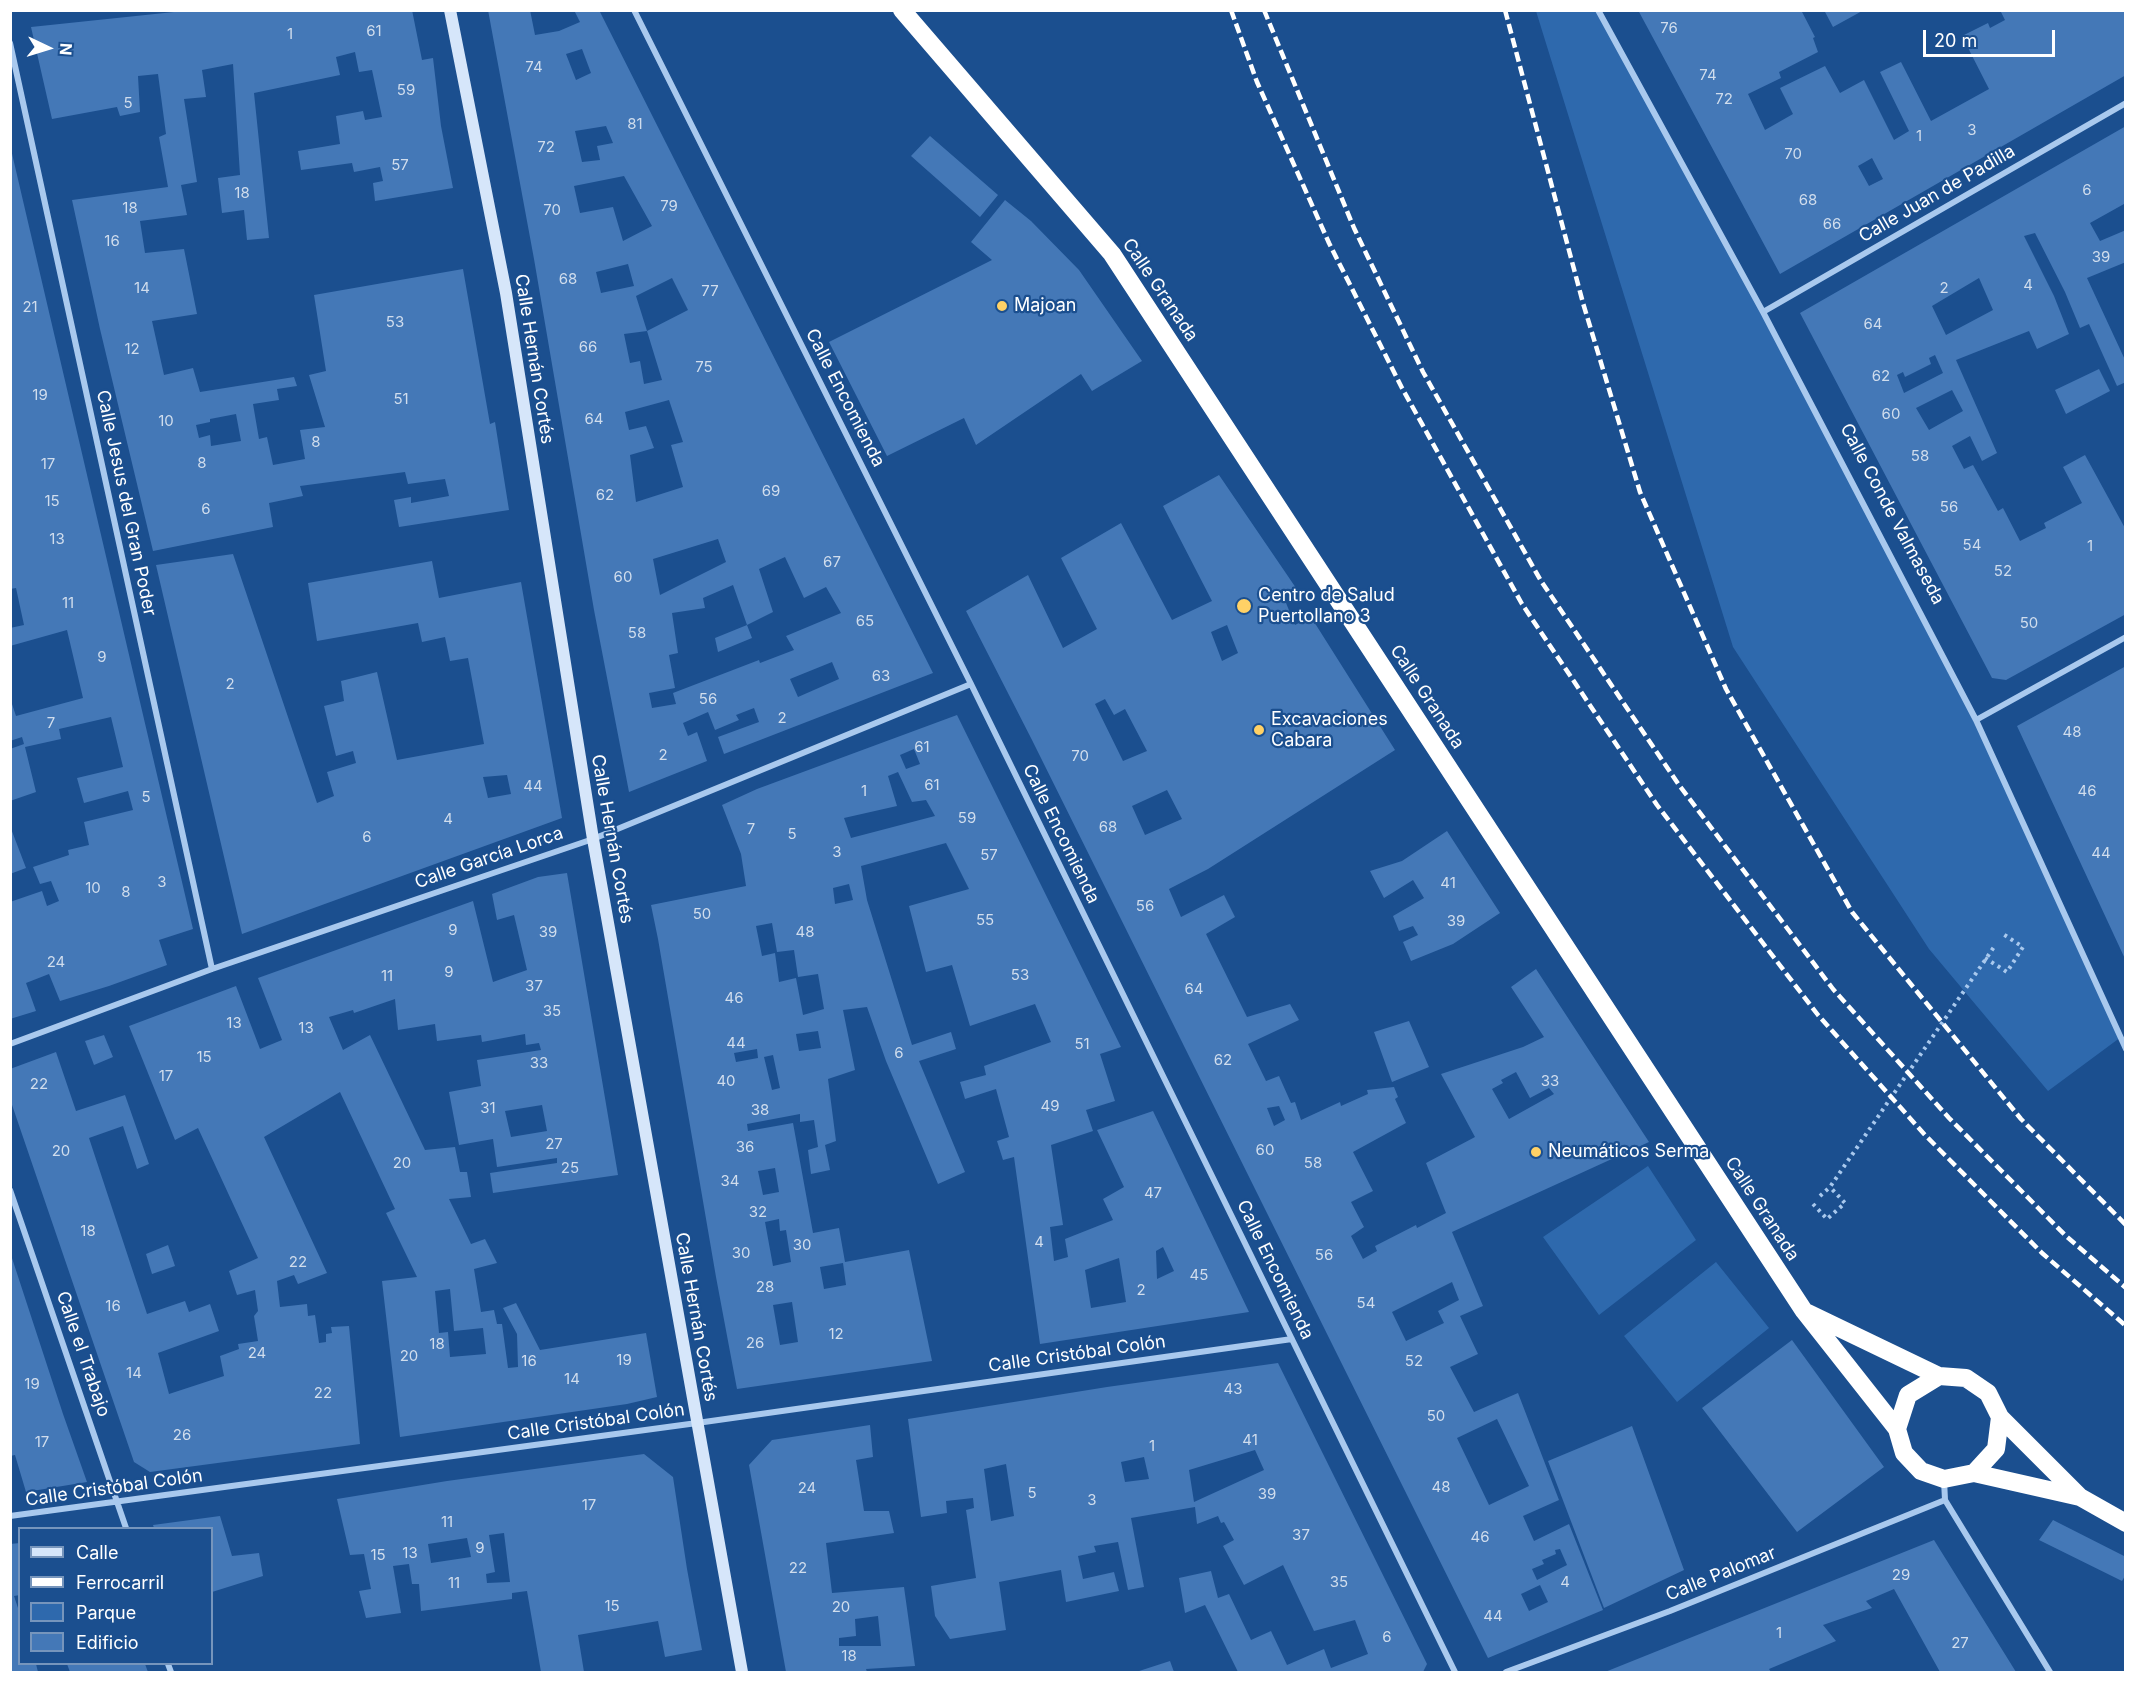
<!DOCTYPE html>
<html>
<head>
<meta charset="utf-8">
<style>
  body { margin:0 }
  #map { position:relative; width:2136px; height:1683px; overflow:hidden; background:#1b4f8f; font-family:Inter,sans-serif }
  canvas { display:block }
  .frame { position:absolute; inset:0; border:12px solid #fff; pointer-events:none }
  .legend { position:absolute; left:18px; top:1527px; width:195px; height:138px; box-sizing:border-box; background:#1b4f8f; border:2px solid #7695bc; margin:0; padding:8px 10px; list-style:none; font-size:18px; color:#fff }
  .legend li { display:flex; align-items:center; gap:12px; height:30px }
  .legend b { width:30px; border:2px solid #7695bc }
  .north { position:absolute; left:18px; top:18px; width:60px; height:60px; -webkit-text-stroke:4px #1b4f8f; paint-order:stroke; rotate:94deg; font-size:16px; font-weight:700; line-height:24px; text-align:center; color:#fff }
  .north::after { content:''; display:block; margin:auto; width:21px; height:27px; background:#fff; clip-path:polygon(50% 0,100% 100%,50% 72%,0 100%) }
  .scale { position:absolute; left:1923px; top:30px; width:132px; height:27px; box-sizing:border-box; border:3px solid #fff; border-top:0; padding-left:8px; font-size:18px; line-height:21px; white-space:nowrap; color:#fff; -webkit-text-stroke:4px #1b4f8f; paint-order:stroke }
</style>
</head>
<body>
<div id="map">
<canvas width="2136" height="1683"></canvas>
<div class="frame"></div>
<ul class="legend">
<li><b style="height:8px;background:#d6e6fa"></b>Calle</li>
<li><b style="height:8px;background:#fff"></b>Ferrocarril</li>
<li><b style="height:16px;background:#2e69ad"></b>Parque</li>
<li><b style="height:16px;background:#4478b7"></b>Edificio</li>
</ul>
<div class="north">N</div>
<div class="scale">20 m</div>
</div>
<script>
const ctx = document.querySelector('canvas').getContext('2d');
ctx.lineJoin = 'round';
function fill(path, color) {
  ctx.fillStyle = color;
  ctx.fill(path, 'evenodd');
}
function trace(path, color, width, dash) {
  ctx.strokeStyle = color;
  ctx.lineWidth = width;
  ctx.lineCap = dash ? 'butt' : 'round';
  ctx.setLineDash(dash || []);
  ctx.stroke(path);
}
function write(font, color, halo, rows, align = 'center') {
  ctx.font = font + ' Inter,sans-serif';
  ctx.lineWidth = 4.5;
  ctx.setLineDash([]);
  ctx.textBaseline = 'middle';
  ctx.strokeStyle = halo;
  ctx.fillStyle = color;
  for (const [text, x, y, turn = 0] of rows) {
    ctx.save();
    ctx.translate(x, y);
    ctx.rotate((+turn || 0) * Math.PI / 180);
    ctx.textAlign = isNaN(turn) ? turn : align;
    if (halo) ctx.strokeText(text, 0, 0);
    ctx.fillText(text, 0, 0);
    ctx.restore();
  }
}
fill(new Path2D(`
  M1536 11H1598L1763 312 1976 720 2121 1037 2048 1091 1929 949 1733 647Z
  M1648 1166 1696 1240 1599 1315 1543 1237Z
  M1716 1262 1769 1328 1677 1402 1624 1336Z`), '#2e69ad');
fill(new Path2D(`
  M193 10H412L422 60 433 58 441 126 453 188 375 201 373 183 383 181 380 167 354 172 352 163 301 170 298 151 340 144 336 116 363 111 365 120 382 117 372 70 359 72 355 52 336 57 340 75 254 93 269 238 247 240 244 210 222 213 218 178 240 175 233 64 202 70 206 97 184 99 197 182 181 185 187 215 140 221 145 253 184 249 197 314 152 321 164 375 193 368 200 392 294 377 297 386 277 389 279 400 253 404 259 439 267 437 273 465 305 459 300 430 325 427 309 375 326 371 314 295 463 269 490 424 495 422 509 510 399 527 394 500 411 497V503L449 496 445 479 408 484 405 472 300 486 303 496 269 503 273 527 153 551 100 329 72 200 168 187 159 137 166 134 158 74 138 76 140 112 120 116 117 107 52 119 31 27ZM236 414 241 441 211 446 210 435 199 438 196 425 210 422V419Z
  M488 10H530L535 35 559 31 580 22 574 10H599L933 673 724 754 718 737 759 722 754 708 736 715 739 720 715 730 708 712 683 723 688 736 697 732 707 761 629 792 594 610 534 259ZM582 49 591 73 576 80 566 54ZM606 126 613 143 597 146 600 160 582 162 575 131ZM624 176 652 226 623 241 613 207 580 213 574 186ZM628 264 634 286 601 293 596 272ZM672 278 688 310 647 331 662 380 644 384 640 361 630 363 624 334 647 331 636 296ZM669 400 683 442 671 445 683 487 636 502 630 455 654 448 646 426 629 430 625 412ZM718 539 726 562 660 595 653 559ZM785 557 804 598 826 587 841 613 786 636 794 650 760 663 759 660 673 693 676 704 652 708 649 693 675 688 669 655 678 653 672 613 705 608 703 598 733 585 747 625 773 612 759 569ZM832 662 839 679 798 697 790 679Z
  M1638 10H1801L1815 37 1813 38 1818 52 1779 72 1781 78 1748 94 1765 130 1793 114 1780 88 1825 66 1840 93 1864 80 1894 140 1909 131 1880 72 1901 62 1931 121 1989 89 1962 36 1988 23 1990 28 2005 20 2000 10H2126V75L1780 274ZM1872 158 1883 179 1869 186 1858 166Z
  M1824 10H1864L1833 27Z
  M2126 126V208L2124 204 2090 223 2100 241 2126 230V262L2087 278 2126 362V382L2117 386 2089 324 2080 328 2065 292 2035 233 2024 236 2054 296 2069 334 2037 349 2029 331 1956 360 1997 453 1982 461 1970 436 1952 446 1964 469 1973 465 1998 511 2003 508 2020 541 2046 528 2044 523 2082 503 2063 467 2085 455 2126 530V614L2006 680 1992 678 1800 313ZM1979 278 1993 310 1946 335 1932 306ZM1935 355 1943 373 1904 393 1897 375 1903 372 1905 377 1931 364 1929 358ZM1952 390 1963 411 1929 430 1916 408Z
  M930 136 998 195 980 217 911 156Z
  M10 145 193 929 159 940 167 965 109 986 60 1001 49 974 26 983 36 1011 10 1019V902L42 891 47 906 59 901 51 881 40 884 33 867 69 855 68 850 89 845 84 822 133 810 128 791 84 803 77 778 123 767 111 717 59 729 61 739 25 747 36 792 10 801V749L24 744 22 737 10 741V698L16 716 83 698 67 630 10 646V628L24 625 16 588 10 589Z
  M1005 200 1031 221 1079 270 1142 361 1092 391 1081 374 976 445 964 418 887 456 829 342 992 260 971 242Z
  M2099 369 2110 391 2066 414 2055 390Z
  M1219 475 1296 588 1284 598 1295 625 1311 617 1395 750 1208 869 1169 889 1181 917 1224 895 1235 917 1206 934 1247 1017 1290 1004 1299 1020 1248 1044 1266 1081 1279 1076 1291 1103 1295 1102 1301 1120 1340 1102 1341 1106 1368 1094 1367 1090 1394 1087 1398 1097 1395 1099 1406 1123 1353 1152 1373 1191 1351 1202 1364 1227 1351 1236 1363 1259 1377 1251 1375 1246 1416 1225 1417 1228 1446 1213 1426 1163 1475 1137 1441 1074 1523 1047 1544 1037 1511 987 1536 969 1649 1142 1452 1232 1483 1306 1460 1316 1478 1354 1450 1367 1474 1412 1518 1393 1559 1500 1523 1516 1534 1541 1569 1524 1603 1610 1488 1658 1032 740 966 611 1028 575 1063 648 1097 629 1061 558 1121 523 1172 620 1212 601 1163 506ZM1227 625 1238 653 1222 661 1211 632ZM1105 699 1114 715 1125 709 1147 751 1123 761 1095 704ZM1167 790 1182 819 1145 835 1132 806ZM1516 1072 1530 1098 1549 1088 1554 1094 1509 1119 1492 1089 1503 1083 1501 1080ZM1279 1106 1285 1120 1274 1126 1267 1108ZM1452 1282 1459 1300 1438 1311 1444 1323 1406 1341 1392 1312ZM1497 1419 1529 1486 1489 1505 1457 1438ZM1560 1549 1567 1565 1537 1580 1532 1569 1544 1564 1542 1560 1556 1554 1555 1550ZM1540 1585 1548 1602 1529 1611 1521 1594Z
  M233 554 317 803 334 796 327 772 356 763 353 751 336 756 324 706 344 701 341 681 377 672 397 760 484 744 468 658 450 661 445 637 422 642 418 623 317 641 308 583 432 561 439 598 521 582 562 818 242 934 156 565ZM507 775 511 794 488 798 483 777Z
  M747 625 752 638 718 652 715 638Z
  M2126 666V961L2017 726Z
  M957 715 1121 1047 1100 1054 1115 1101 1086 1110 1093 1131 1051 1145 1063 1225 1050 1227 1054 1261 1068 1257 1065 1239 1113 1220 1103 1199 1124 1187 1097 1130 1153 1111 1249 1312 1040 1344 1014 1157 1003 1160 997 1141 1009 1137 996 1089 965 1099 960 1082 986 1075 984 1066 1051 1042 1035 1004 970 1026 952 965 926 972 909 906 969 889 946 843 861 866 867 900 912 1045 951 1032 956 1049 919 1061 965 1172 938 1184 886 1061 867 1007 843 1010 855 1070 828 1079 836 1141 825 1145 830 1170 811 1174 808 1150 818 1147 814 1120 800 1122V1114L747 1124 748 1131 793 1123 813 1233 839 1228 845 1262 909 1250 932 1361 737 1389 716 1277 658 939 651 905 746 886 741 854 722 805 757 789ZM914 749 920 764 906 769 900 755ZM898 772 912 802 926 800 935 816 851 838 844 818 897 806 888 776ZM849 884 853 900 835 904 833 888ZM772 923 777 952 794 950 798 977 818 974 824 1009 803 1015 796 978 779 982 775 953 762 956 756 926ZM818 1031 821 1048 799 1051 796 1034ZM757 1049 758 1058 736 1062 734 1053ZM773 1055 780 1088 772 1090 764 1057ZM775 1168 779 1192 763 1195 758 1171ZM779 1219 780 1231 786 1230 791 1262 773 1266 765 1222ZM1163 1247 1174 1271 1157 1279 1156 1251ZM1119 1258 1126 1302 1091 1308 1085 1270ZM843 1263 846 1285 824 1289 820 1267ZM792 1302 798 1342 780 1345 773 1305Z
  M10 826 26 868 10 874Z
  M1447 831 1500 913 1453 944 1411 961 1403 942 1418 935 1413 926 1399 931 1393 916 1424 898 1413 880 1384 898 1370 871 1402 861Z
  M567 873 618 1175 493 1193 490 1173 557 1163V1158L497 1167 493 1139 459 1145 449 1092 481 1086 477 1060 541 1050 539 1043 526 1045 525 1034 482 1042 481 1035 437 1041 435 1024 398 1030 395 999 354 1013 353 1010 329 1017 343 1050 370 1035 425 1150 455 1147 460 1172H467L471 1197 449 1199 471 1244 485 1239 497 1263 474 1269 481 1312 494 1310 497 1324H502L508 1368 518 1367 517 1334 503 1308 516 1303 540 1350 646 1333 657 1397 627 1404 400 1437 382 1281 417 1277 386 1213 395 1209 340 1092 264 1137 327 1273 298 1284 294 1275 277 1281 280 1307 307 1304 308 1316 315 1315 319 1343 326 1342V1334L332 1333 331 1327 349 1326 360 1444 150 1472 134 1462 10 1099V1069L56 1052 76 1111 125 1095 149 1164 137 1169 123 1126 89 1138 147 1314 185 1301 189 1312 210 1304 219 1331 158 1353 169 1394 224 1376 220 1356 239 1349 238 1344 258 1341 254 1316 258 1311 255 1290 237 1295 229 1271 258 1258 198 1128 175 1140 129 1026 236 986 260 1049 282 1040 258 978 473 901 493 982 527 970 514 915 497 920 492 894 538 877ZM542 1105 547 1131 511 1137 505 1111ZM450 1289 454 1331 483 1328 486 1354 450 1357 448 1332 439 1333 435 1291Z
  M1409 1021 1429 1067 1392 1082 1374 1032Z
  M104 1035 113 1057 94 1065 85 1041Z
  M168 1245 175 1266 152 1274 146 1254Z
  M10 1252 63 1414 87 1482 26 1492 15 1455 10 1456Z
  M1792 1340 1884 1467 1797 1532 1702 1408Z
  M1278 1363 1427 1664 1423 1672H1238L1205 1605 1185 1613 1179 1578 1211 1571 1218 1598 1229 1594 1251 1640 1271 1631 1287 1665 1324 1649 1331 1668 1368 1654 1355 1620 1314 1631 1283 1565 1244 1585 1223 1546 1234 1540 1224 1522 1221 1523 1218 1516 1197 1524 1195 1507 1131 1518 1144 1587 1128 1590 1118 1542 1094 1546 1096 1552 1078 1556 1083 1579 1114 1572 1119 1591 1066 1602 1061 1570 999 1582 1006 1630 950 1639 935 1616 931 1586 976 1578 966 1510 974 1508 973 1498 946 1501 947 1513 921 1517 908 1419 1107 1387ZM1255 1450 1264 1470 1194 1502 1189 1470ZM1144 1457 1149 1479 1125 1482 1121 1462ZM1006 1464 1014 1516 991 1521 984 1469Z
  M870 1425 873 1457 856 1460 864 1511H889L894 1533 826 1543 832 1593 904 1587 915 1666 866 1669 867 1672H786L749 1465 772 1440ZM878 1616 881 1646H839V1638L856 1636 855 1619Z
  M1632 1426 1684 1570 1604 1608 1548 1461Z
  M644 1454 673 1477 687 1569 702 1650 665 1657 658 1621 578 1635 584 1672H541L527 1591 512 1593V1599L421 1611 419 1584H412L409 1564 393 1566 401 1613 366 1618 359 1591 371 1589 364 1554 350 1555 337 1499 447 1481ZM504 1533 510 1582 487 1583 486 1574 495 1572 489 1535ZM467 1538 471 1557 431 1563 428 1544Z
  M220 1516 232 1556 259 1553 263 1576 212 1592V1528H154L153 1525Z
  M2053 1520 2126 1557V1574L2122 1581 2039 1540Z
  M1934 1540 2016 1672H1940L1894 1589 1866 1601 1872 1608 1823 1625 1836 1641 1769 1669 1771 1672H1605Z
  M20 1543V1595L14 1596 20 1614V1664H36L38 1672H10V1544Z
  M1170 1661 1174 1672H1136Z
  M67 1664H145L148 1672H70Z`), '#4478b7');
trace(new Path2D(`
  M1985 958 2007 972 2023 947 2003 934
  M1820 1196 1830 1187 1994 947
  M1813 1204 1827 1219 1845 1203 1830 1187`), '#a9c9ee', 4, [3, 4.5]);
trace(new Path2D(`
  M634 10 971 684 1455 1672
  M1598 10 1763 312 1976 720 2126 1049
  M10 43 212 969
  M1763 312 2126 103
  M1976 720 2126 637
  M10 1044 212 969 593 839 971 684
  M10 1190 126 1528
  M1944 1480 1945 1500 2050 1672
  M10 1516 697 1423 1292 1339
  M168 1664 171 1672
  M1506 1672 1670 1611 1945 1500`), '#a9c9ee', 6);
trace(new Path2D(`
  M450 10 506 293 593 839 742 1672`), '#d6e6fa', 12);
trace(new Path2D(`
  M902 10 1112 254 1804 1311 1897 1429
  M1808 1313 1939 1376 1966 1378 1988 1393 2000 1417 1996 1449 1974 1473 1944 1479 1921 1471 1904 1453 1897 1429 1908 1395 1939 1376
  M2000 1417 2080 1497 2126 1523
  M1974 1473 2080 1497`), '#fff', 18);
trace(new Path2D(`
  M1231 10 1257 82 1329 243 1402 388 1522 604 1657 805 1818 1015 1925 1135 2042 1253 2126 1326
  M1264 10 1354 228 1423 372 1541 581 1679 785 1833 989 1949 1118 2066 1236 2126 1288
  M1505 10 1583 303 1640 492 1726 689 1852 912 2021 1119 2126 1225`), '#fff', 4.5, [10, 4.5]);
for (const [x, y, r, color] of [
  [1002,306,6,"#ffd166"],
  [1244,606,8,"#ffd166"],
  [1259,730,6,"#ffd166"],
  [1536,1152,6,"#ffd166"]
]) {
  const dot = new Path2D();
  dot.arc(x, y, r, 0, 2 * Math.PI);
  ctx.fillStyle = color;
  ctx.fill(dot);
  trace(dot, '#1b4f8f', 2);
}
write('15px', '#d0dded', null, [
  ["76",1669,28],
  ["61",374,31],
  ["1",290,34],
  ["74",534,67],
  ["74",1708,75],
  ["59",406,90],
  ["72",1724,99],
  ["5",128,103],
  ["81",635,124],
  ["3",1972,130],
  ["1",1919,136],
  ["72",546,147],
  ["70",1793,154],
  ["57",400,165],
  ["6",2087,190],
  ["18",242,193],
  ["68",1808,200],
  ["79",669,206],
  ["18",130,208],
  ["70",552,210],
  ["66",1832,224],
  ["16",112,241],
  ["39",2101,257],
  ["68",568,279],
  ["4",2028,285],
  ["14",142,288],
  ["2",1944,288],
  ["77",710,291],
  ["21",30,307],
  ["53",395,322],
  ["64",1873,324],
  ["66",588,347],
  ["12",132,349],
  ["75",704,367],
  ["62",1881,376],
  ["19",40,395],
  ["51",401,399],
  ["60",1891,414],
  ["64",594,419],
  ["10",166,421],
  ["8",316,442],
  ["58",1920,456],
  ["8",202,463],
  ["17",48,464],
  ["69",771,491],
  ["62",605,495],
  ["15",52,501],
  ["56",1949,507],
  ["6",206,509],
  ["13",57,539],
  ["54",1972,545],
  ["1",2090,546],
  ["67",832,562],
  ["52",2003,571],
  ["60",623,577],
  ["11",68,603],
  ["65",865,621],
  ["50",2029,623],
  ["58",637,633],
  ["9",102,657],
  ["63",881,676],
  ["2",230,684],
  ["56",708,699],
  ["2",782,718],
  ["7",51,723],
  ["48",2072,732],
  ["61",922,747],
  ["2",663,755],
  ["70",1080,756],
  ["61",932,785],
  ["44",533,786],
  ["1",864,791],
  ["46",2087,791],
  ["5",146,797],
  ["59",967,818],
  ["4",448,819],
  ["68",1108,827],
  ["7",751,829],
  ["5",792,834],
  ["6",367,837],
  ["3",837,852],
  ["44",2101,853],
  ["57",989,855],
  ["3",162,882],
  ["41",1448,883],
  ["10",93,888],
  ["8",126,892],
  ["56",1145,906],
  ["50",702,914],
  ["55",985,920],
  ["39",1456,921],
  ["9",453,930],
  ["39",548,932],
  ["48",805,932],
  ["24",56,962],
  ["9",449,972],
  ["53",1020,975],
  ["11",387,976],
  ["37",534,986],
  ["64",1194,989],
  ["46",734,998],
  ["35",552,1011],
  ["13",234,1023],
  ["13",306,1028],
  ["44",736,1043],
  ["51",1082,1044],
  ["6",899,1053],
  ["15",204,1057],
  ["62",1223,1060],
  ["33",539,1063],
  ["17",166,1076],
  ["40",726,1081],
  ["33",1550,1081],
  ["22",39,1084],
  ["49",1050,1106],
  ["31",488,1108],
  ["38",760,1110],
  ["27",554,1144],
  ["36",745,1147],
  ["60",1265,1150],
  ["20",61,1151],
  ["20",402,1163],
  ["58",1313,1163],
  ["25",570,1168],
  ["34",730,1181],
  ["47",1153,1193],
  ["32",758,1212],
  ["18",88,1231],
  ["4",1039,1242],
  ["30",802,1245],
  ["30",741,1253],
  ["56",1324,1255],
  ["22",298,1262],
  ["45",1199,1275],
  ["28",765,1287],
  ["2",1141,1290],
  ["54",1366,1303],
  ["16",113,1306],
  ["12",836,1334],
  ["26",755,1343],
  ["18",437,1344],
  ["24",257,1353],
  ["20",409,1356],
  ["19",624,1360],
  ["16",529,1361],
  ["52",1414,1361],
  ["14",134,1373],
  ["14",572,1379],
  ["19",32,1384],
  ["43",1233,1389],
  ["22",323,1393],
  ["50",1436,1416],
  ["26",182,1435],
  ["41",1250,1440],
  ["17",42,1442],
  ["1",1152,1446],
  ["48",1441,1487],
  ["24",807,1488],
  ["5",1032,1493],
  ["39",1267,1494],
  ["3",1092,1500],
  ["17",589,1505],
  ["11",447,1522],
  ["37",1301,1535],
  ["46",1480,1537],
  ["9",480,1548],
  ["13",410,1553],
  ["15",378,1555],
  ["22",798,1568],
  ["29",1901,1575],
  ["35",1339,1582],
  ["4",1565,1582],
  ["11",454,1583],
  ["15",612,1606],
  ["20",841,1607],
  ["44",1493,1616],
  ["1",1779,1633],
  ["6",1387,1637],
  ["27",1960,1643],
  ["18",849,1656]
]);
write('18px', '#fff', '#1b4f8f', [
  ["Calle Juan de Padilla",1937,194,-30],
  ["Calle Granada",1160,290,56],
  ["Calle Hernán Cortés",534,359,81],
  ["Calle Encomienda",845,398,63],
  ["Calle Jesus del Gran Poder",126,503,78],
  ["Calle Conde Valmaseda",1892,514,62],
  ["Calle Granada",1427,697,57],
  ["Calle Encomienda",1061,834,64],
  ["Calle Hernán Cortés",612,839,80],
  ["Calle García Lorca",489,858,-19],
  ["Calle Granada",1762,1209,57],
  ["Calle Encomienda",1275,1270,64],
  ["Calle Hernán Cortés",696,1317,80],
  ["Calle el Trabajo",83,1354,71],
  ["Calle Cristóbal Colón",1077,1354,-8],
  ["Calle Cristóbal Colón",596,1422,-8],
  ["Calle Cristóbal Colón",114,1488,-8],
  ["Calle Palomar",1721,1574,-22]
]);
write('18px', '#fff', '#1b4f8f', [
  ["Majoan",1014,306],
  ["Centro de Salud",1258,596],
  ["Puertollano 3",1258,617],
  ["Excavaciones",1271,720],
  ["Cabara",1271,741],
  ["Neumáticos Serma",1548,1152]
], 'left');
</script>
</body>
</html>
